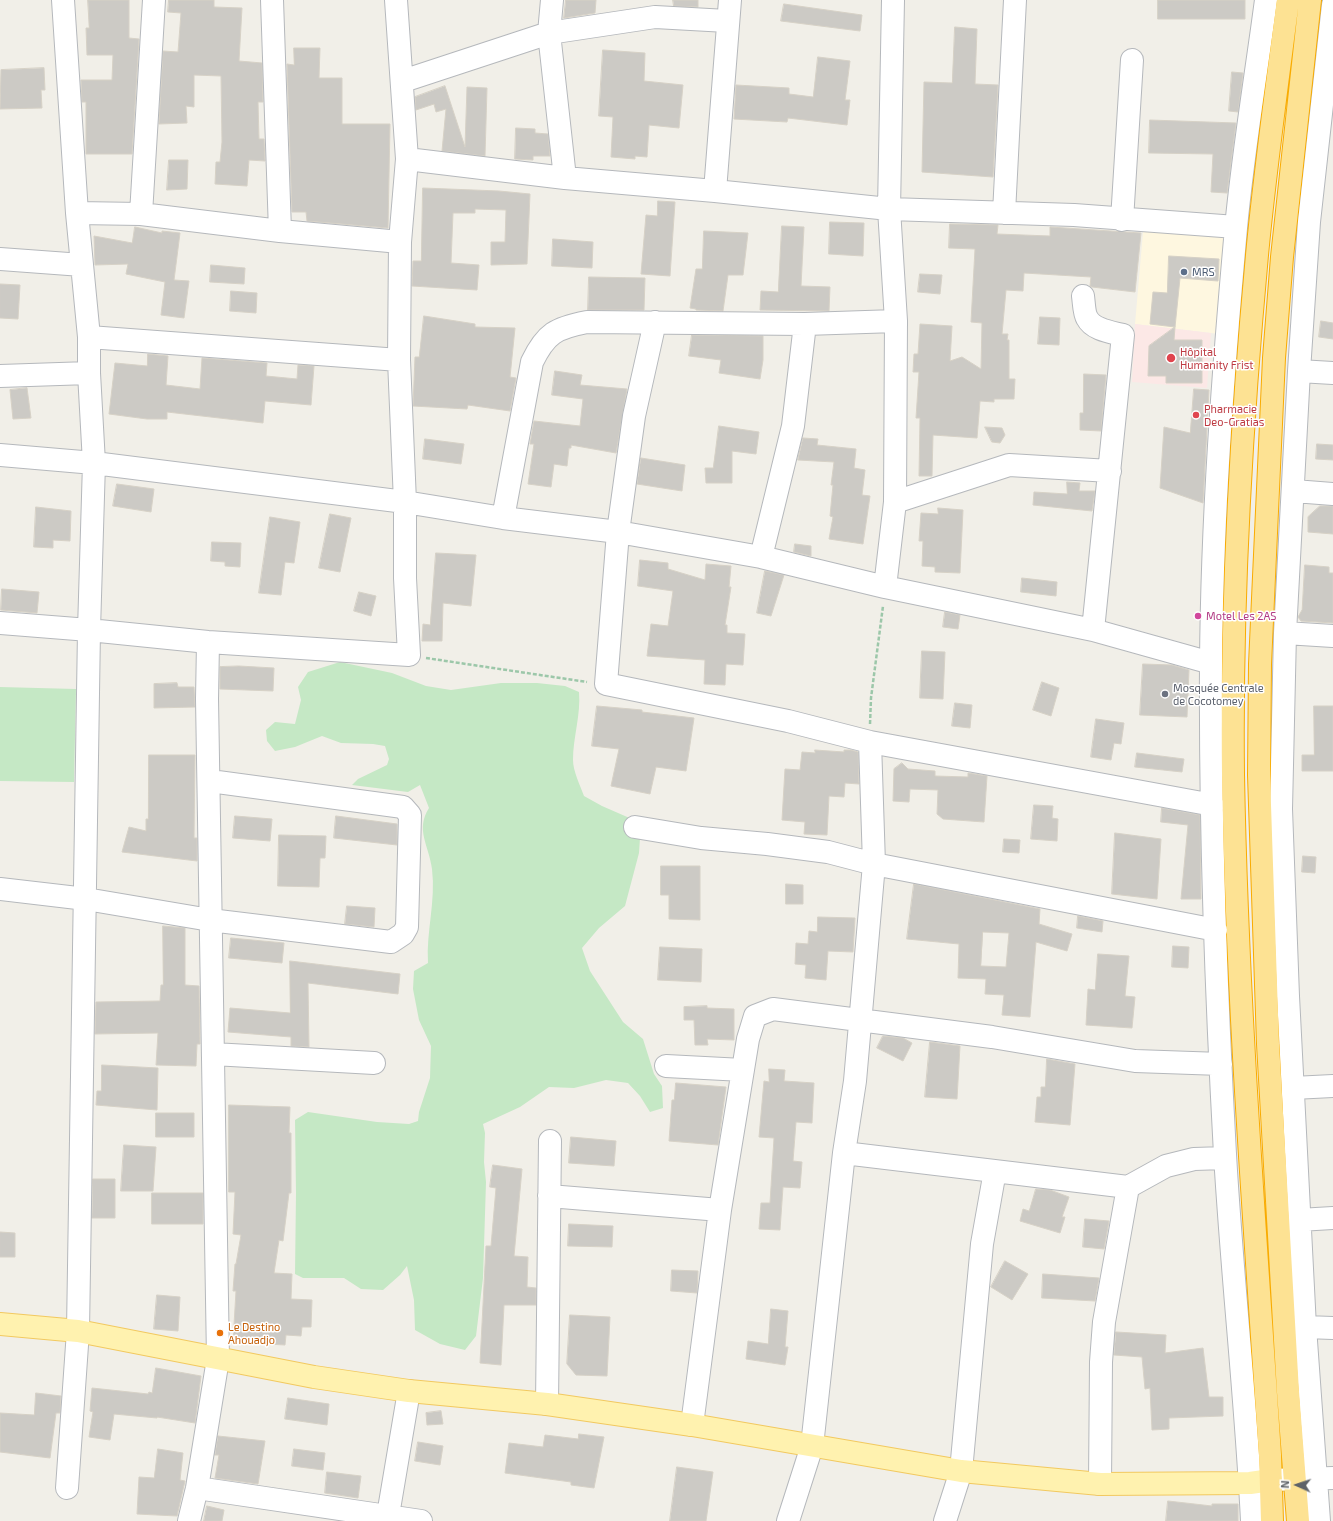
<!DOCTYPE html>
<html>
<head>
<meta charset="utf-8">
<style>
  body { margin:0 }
  #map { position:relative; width:1333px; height:1521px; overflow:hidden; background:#f1efe8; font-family:"Exo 2",sans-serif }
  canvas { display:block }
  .north { position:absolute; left:1277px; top:1465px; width:40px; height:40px; -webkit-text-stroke:3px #fff; paint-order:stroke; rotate:273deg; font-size:11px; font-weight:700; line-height:16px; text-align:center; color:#5f6368 }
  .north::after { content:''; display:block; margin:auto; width:14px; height:18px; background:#5f6368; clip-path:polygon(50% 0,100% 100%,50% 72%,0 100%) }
</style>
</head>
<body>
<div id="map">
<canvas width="1333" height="1521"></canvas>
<div class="north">N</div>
</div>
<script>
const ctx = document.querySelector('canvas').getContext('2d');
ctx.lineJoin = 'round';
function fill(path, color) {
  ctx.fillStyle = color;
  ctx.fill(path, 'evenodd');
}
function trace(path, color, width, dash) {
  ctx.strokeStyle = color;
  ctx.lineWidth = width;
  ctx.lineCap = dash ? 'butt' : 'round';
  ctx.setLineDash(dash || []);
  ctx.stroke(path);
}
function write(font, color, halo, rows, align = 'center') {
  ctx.font = font + ' "Exo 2",sans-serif';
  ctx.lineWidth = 3;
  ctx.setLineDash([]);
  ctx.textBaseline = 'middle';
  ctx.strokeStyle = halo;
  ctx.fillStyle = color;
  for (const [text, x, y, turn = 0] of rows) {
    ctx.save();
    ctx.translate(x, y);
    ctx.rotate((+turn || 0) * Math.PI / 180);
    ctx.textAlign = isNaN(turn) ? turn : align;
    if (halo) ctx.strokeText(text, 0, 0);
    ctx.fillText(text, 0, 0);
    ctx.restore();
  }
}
fill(new Path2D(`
  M1144 221 1226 229 1219 334 1135 324Z`), '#fef7e0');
fill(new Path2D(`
  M1135 324 1211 333 1207 388 1132 382Z`), '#fce8e6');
fill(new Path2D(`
  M340 662 392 673 426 686 451 690 501 683H537L565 686 579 692C581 715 573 737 573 760 573 771 580 785 584 796L602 806 641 823 639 853 625 906 599 928 582 948 590 971 623 1022 643 1039 654 1074 662 1086 663 1108 650 1112 640 1096 628 1083 606 1080 574 1088 549 1087 520 1107 483 1124 485 1133 484 1162 486 1182 483 1278 476 1336 465 1350 440 1344 415 1330 414 1300 407 1266 400 1275 383 1290 361 1289 344 1278H303L295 1274 296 1193 295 1120 308 1112 377 1122 409 1124 418 1121 419 1112 430 1078 431 1046 419 1020 413 989 414 971 428 963C426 932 436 901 432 869 429 845 415 830 429 808L420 785 408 792 352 785 358 779 387 765 389 759 385 746 373 744 341 743 322 736 295 747 275 751 267 741 266 730 275 722 295 724 301 700 298 687 308 672Z
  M0 687 76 689 74 782 0 781Z`), '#c5e8c5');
const building = new Path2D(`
  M88 0H129V38L139 39 132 154H86V102H82L81 80H112L113 55H87L86 28H89Z
  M169 0H214V7L242 8 239 61 262 63 263 102H258L259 139H264L265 161 249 160 247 186 215 184 216 162H220L222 142 221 76 194 75V107L186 106 187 123 159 124 163 51 178 52 181 13 168 12Z
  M566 0H596L595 13 564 18Z
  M673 0H698V7L674 6Z
  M1158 0H1245V19H1158Z
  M784 4 862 15 860 31 781 21Z
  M955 27 977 29 975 84 998 85 993 177 922 172 924 82 952 83Z
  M294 48H320L319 78H342V124H390L388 228 307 221 306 212H292L287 64 294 65Z
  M603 50 645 53 644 81 683 85 679 128 649 125 647 157 635 156V159L611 157 613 117 599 116Z
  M818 57 850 61 845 100H850L847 125 788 118 787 122 734 119 736 85 789 88V94L813 97Z
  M44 68 45 90H41L42 108 0 109 1 70Z
  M1232 72 1243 73 1238 112 1229 111Z
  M445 86 465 147 467 87 487 88 485 156 442 151 446 109 436 112 434 104 416 110 415 97Z
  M1150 120 1236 123 1227 193 1211 192 1213 154 1149 153Z
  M516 128 535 129V133L548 134 550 156H533V160L515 159Z
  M169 160H188L187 189 167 190Z
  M423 188 499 191 530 194 527 264 491 265V242H505L506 210 475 209V213H453L451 263 479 265 477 290 412 286 413 261H421Z
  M658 201 675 202 670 276 641 274 646 215 657 216Z
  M830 222 864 223 863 256 829 254Z
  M950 224 998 225 997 234 1050 236V227L1141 233 1135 292 1092 287 1090 286 1091 277 1024 273 1023 291 1006 290 1002 334H1008L1007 340H1009V379H1015L1014 399H994V402L980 401 977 438 933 435 932 476H919L920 418H916L919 372H913L914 354H918L920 324 952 326 950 361 962 357 981 369 982 323 971 322 975 249 949 248Z
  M782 226 804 227 801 286 830 287 829 311 760 310 761 291 778 292Z
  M135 227 162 233V231L180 233 174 280 189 281 184 318 161 315 165 282 126 274 128 264 95 265 94 236 132 243Z
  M704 231 748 233 743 275H728L723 311 696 310V309L690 308 696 269H702Z
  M553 239 593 242 592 268 552 266Z
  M1169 256 1219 259 1218 281 1180 278 1175 327 1150 324 1153 292 1167 293Z
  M211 265 245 268 244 284 210 282Z
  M920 274 942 275 940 294 918 292Z
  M589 277 645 278 644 310H588Z
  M0 284 20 285 18 319 0 318Z
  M231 291 257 293 256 313 230 311Z
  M424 316 475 324V327L515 328 510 377 516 378 510 411 468 405 467 409 413 406 415 357H419Z
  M1040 317 1060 318 1059 345 1038 344Z
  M1321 321 1333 323V339L1319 337Z
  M1175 327 1174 340H1202V383H1166V376H1148L1149 346Z
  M692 335 763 336V360L760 379 719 373 721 360 689 356Z
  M148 354 168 356 166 385 200 389 202 358 267 363 266 376 297 379 298 365 314 366 311 405 265 401 263 423 167 412V419H147L109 414 115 363 147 366Z
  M555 371 582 375 580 385 627 389 616 453 571 445V448H569L567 466 554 464 551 487 528 484 534 444H530L534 421 580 426 583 399 552 395Z
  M1084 374 1106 375 1101 431 1080 430V413H1083Z
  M27 388 31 418 13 419 10 390Z
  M1194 389 1209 390 1203 503 1160 488 1164 427 1190 433Z
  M719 426 759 432 756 454 732 451V483H706L705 468H713Z
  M985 427 1002 428 1005 435 1000 443 992 442Z
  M803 438 818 439 817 445 856 449 854 468 865 470 862 495 870 496 863 544 829 539 833 517 830 516 833 485H831L834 462 798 460Z
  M425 439 464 444 461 464 423 459Z
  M1317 444 1333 445V460L1316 459Z
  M641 458 685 465 682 491 637 484Z
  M1067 482 1080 483 1079 491H1095L1092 511 1033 505 1034 492 1067 494Z
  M117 484 154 489 151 512 113 506Z
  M1320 506H1333V534L1308 532V517Z
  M36 507 71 511 70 541 53 540V548L34 547Z
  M938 508 963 510 960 573 935 572V567L922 566 923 541H919L921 513 938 514Z
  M330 514 351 518 340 572 319 568Z
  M270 517 300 522 294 563 285 562 281 595 259 593Z
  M212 542 241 543 240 567 225 566V562L211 561Z
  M795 544 811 546V556L794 552Z
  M436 553 476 555 471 606 443 603 442 641H422L423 624 430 625Z
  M640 560 668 563V569L705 580 706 564 731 566 729 587H731L725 625H727V633L745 634 743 665 726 664 725 685 704 684 705 660 647 656 651 624 668 626 673 591 638 586Z
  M1305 565 1329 567V573H1333V623L1301 621 1298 617 1302 610Z
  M765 571 784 575 771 616 757 613Z
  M1022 578 1057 582 1056 596 1021 592Z
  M2 589 39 592 37 613 1 610Z
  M359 592 376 596 371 616 354 611Z
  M945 612 960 615 958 629 943 627Z
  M922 651 945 652 943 699 920 698Z
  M1143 664 1172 665 1189 670 1187 717 1140 715Z
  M239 666 274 668 273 691 220 689V667Z
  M1042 682 1059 688 1051 716 1033 710Z
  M177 683 178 687H194L195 707 154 708V684Z
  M955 703 972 705 970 728 952 726Z
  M597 706 642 710V712L694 718 686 771 656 767 650 794 611 786 619 749 592 746Z
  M1314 706H1333V771H1302V755H1314Z
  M1096 719 1124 723 1121 744 1114 743 1111 760 1091 757Z
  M815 750 844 752V750H851L858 752 859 784 845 783 844 797 829 796 827 835 804 834 805 822 782 820 785 769 800 770 802 752 815 753Z
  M1137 753 1184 759 1182 772 1135 767Z
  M149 755H195L194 838H197V861L122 852 129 827 146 831V819H148Z
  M902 763 908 769 935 771V776L968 777V773L987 776 984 822 943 819 937 814 938 790 910 789 909 802 893 801 894 769Z
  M1034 805 1053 806 1052 818 1058 819 1057 841 1031 839Z
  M1162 808 1200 815 1201 899H1181L1188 825 1161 822Z
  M235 816 272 819 270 841 233 838Z
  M336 816 397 824V845L334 838Z
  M1115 833 1161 839 1157 899 1112 894Z
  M279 835 326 836 325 858H320L319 887 278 886Z
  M1004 839 1020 840 1019 853 1003 852Z
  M1303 856 1316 857 1315 873 1302 872Z
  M661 866H700V920L669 919V895H661Z
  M786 884 803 885V904H786Z
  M914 884 1040 909 1039 924 1072 934 1067 951 1036 942 1030 1017 1002 1015 1004 995 985 994 986 979 958 978 959 944 907 939ZM983 932 1009 933 1006 967 981 966Z
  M347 906 375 908 374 927 345 924Z
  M1078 916 1103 921 1102 932 1077 928Z
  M818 917 855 918 853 952 828 951 826 980 805 978 806 965 795 964 796 943 808 944 809 931 817 932Z
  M163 926 185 928V985L199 986 200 1044H197L196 1066 156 1065 158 1033 95 1034 96 1002 160 1001 161 985H163Z
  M231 938 284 943 282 963 229 958Z
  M1173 946 1189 947 1188 968 1172 967Z
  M660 947 702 949 701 982 658 980Z
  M1098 954 1129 956 1125 996 1135 997 1132 1028 1086 1025 1088 989 1095 990Z
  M290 961 400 974 398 994 308 983 309 1047 291 1046V1037L228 1032 230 1008 290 1013Z
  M707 1006V1008L734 1009V1040L707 1039 708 1045H695L694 1020H684V1007Z
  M883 1036 903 1038 912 1043 903 1061 877 1048Z
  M930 1042 960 1046 957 1099 925 1097Z
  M1047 1059 1075 1064 1070 1125 1035 1122 1037 1097H1041V1087H1045Z
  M102 1065 158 1068 157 1110 96 1105 97 1091H101Z
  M769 1069 785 1070 784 1081 814 1083 812 1123 796 1122 793 1161 802 1162 800 1188 783 1187 780 1230 759 1229 761 1203H770L774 1138 759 1137 764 1081 769 1082Z
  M676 1083 726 1087 718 1145 669 1141 672 1100H674Z
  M229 1105 290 1107 289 1133H291V1193H289L283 1241 279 1240 274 1273 292 1274 291 1299 312 1300 311 1327H302L301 1336 286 1335 285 1345 233 1342 236 1291H233L235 1264H236L241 1235 233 1234 235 1192H229Z
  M156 1113H194V1137H156Z
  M571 1137 616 1141 614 1166 569 1163Z
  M124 1145 156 1147 153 1191H121Z
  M493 1165 522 1169 514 1256 528 1257 527 1287 536 1288V1305H504L501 1365 480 1363 486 1246H491L496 1188 490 1187Z
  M93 1179H115V1218H92Z
  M1036 1189 1050 1190 1069 1197 1062 1217H1065L1060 1233 1020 1221 1023 1209 1029 1211Z
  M152 1193H203V1224H152Z
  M1085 1219 1109 1221 1104 1249 1083 1247Z
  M569 1224 613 1226 612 1247 568 1246Z
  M0 1232 15 1233V1257H0Z
  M1005 1261 1028 1274 1012 1300 991 1287Z
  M672 1270 698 1271 697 1293 671 1291Z
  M1043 1274 1099 1278 1095 1301 1042 1298Z
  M157 1295 180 1297 178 1331 154 1329Z
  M771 1309 788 1311 785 1347H788L785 1365 746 1359 748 1341 768 1344Z
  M570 1315 610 1317 607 1376 576 1375 567 1364Z
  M1116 1332 1166 1335 1165 1353 1203 1348 1209 1397H1223V1416L1169 1418V1429L1152 1430 1150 1388 1145 1389 1142 1357 1114 1355Z
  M156 1368 201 1376 195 1423 157 1417V1418L114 1414 110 1440 89 1437 93 1412 90 1411 92 1388 148 1394 149 1392 152 1393Z
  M36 1393 61 1396 60 1413H56L50 1458 0 1452V1413L34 1415Z
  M288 1398 329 1404 327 1425 285 1419Z
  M441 1411 443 1424 427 1425 426 1413Z
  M579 1434 604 1437 594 1488 571 1485V1482L505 1473 509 1443 543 1447 545 1435 578 1439Z
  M218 1436 265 1441 258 1484 215 1478 219 1455H215Z
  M418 1442 443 1446 440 1465 415 1461Z
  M158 1449 183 1453 180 1480 185 1481 177 1516 137 1514 139 1477 154 1478Z
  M294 1449 325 1453 323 1470 292 1466Z
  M677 1467 713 1472 706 1521H670Z
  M327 1472 361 1476 358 1498 325 1493Z
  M1168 1501 1212 1506V1504H1238V1521H1166Z
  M207 1506 224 1510 222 1521H204Z`);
fill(building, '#cccac5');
trace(building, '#d6d1c6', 1);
const minor = new Path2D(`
  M63 0 77 213 89 337V373L94 463 89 630 78 1331 67 1488
  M272 0 280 231
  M552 0 549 33 565 178
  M403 81 549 33 655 17 727 21
  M407 159 565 178 715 191 889 209 1074 215 1236 227
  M715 191 730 0
  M77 213 141 214 280 231 400 242
  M1004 213 1015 0
  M141 214 154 0
  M1122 220 1132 60
  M0 259 82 265
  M1083 296C1084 303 1084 313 1087 318 1093 330 1111 332 1123 335L1093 630
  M655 322 634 416 618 532 606 684 788 721 870 742 1213 805
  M89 337 399 360
  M1299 371 1333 373
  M0 376 89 373
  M0 455 94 463 405 502 503 518 618 532 761 557 885 587 1093 630 1211 663
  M1294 491 1333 494
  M895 502 1009 465 1110 471
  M503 518 532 362C546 333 556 328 587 322L805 324 896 321
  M761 557 793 426 805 324
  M885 587 895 502 896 321 889 209 893 0
  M0 623 89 630 208 642 409 655 405 578V502L399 360 400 242 407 159 396 0
  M1285 633 1333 636
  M635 827 701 838 767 844 828 852 874 864 1216 930
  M0 889 86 899 210 920 391 942 403 934 407 927 410 815 403 807 210 781
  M213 1054 374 1063
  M666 1066 743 1070
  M1293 1088 1333 1086
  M844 1153 1128 1187 1166 1166 1194 1159 1225 1158
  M549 1196 720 1210
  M1299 1220 1333 1218
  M1305 1327 1333 1328
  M547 1404 550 1141
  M692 1425 720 1210 748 1039 755 1016 773 1009 992 1037 1135 1061 1221 1064
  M1271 1480 1333 1478
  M1100 1484 1101 1362 1104 1322 1128 1187
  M197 1488 421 1521
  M189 1521 197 1488 218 1359 207 699 208 642
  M387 1521 409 1391
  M788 1521 812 1446 844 1153 855 1081 874 864 870 742
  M945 1521 961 1471 982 1244 995 1171
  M1252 1521C1246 1398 1232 1277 1225 1154 1216 991 1210 827 1211 664 1212 518 1223 373 1236 228 1243 152 1256 76 1266 0
  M1319 1521 1305 1327 1288 996 1281 809 1285 633 1299 371 1309 222 1333 5`);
const major = new Path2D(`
  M0 1324 78 1331 314 1377 409 1391 547 1404 692 1425 961 1471 1100 1484 1250 1483 1271 1480`);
const highway = new Path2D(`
  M1272 1521 1270 1455C1255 1228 1237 1001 1233 774 1231 601 1241 427 1257 255 1265 170 1277 85 1288 0
  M1298 1521 1288 1392 1268 1044 1259 775 1260 664 1274 358 1282 257 1310 0`);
trace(minor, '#b5b8bc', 24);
trace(major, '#f2c960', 24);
trace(highway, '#f9ab00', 24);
trace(new Path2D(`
  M426 658 587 682
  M870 724 871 698 883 606`), '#9cc7a9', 2.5, [4, 2]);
trace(minor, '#fff', 22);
trace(major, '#fff2af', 22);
trace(highway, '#fde293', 22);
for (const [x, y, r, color] of [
  [1184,272,4,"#5c6f8a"],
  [1171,358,5,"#e0444e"],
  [1196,415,4,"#e0444e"],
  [1198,616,4,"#d1479c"],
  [1165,694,4,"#6b7280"],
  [220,1333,4,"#e8710a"]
]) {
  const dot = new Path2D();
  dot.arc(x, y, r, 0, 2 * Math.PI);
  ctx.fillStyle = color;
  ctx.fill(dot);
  trace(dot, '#fff', 1.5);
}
write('11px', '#4e5e75', '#fff', [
  ["MRS",1192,272]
], 'left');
write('11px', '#be3a42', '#fff', [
  ["Hôpital",1180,352],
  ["Humanity Frist",1180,365],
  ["Pharmacie",1204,409],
  ["Deo-Gratias",1204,422]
], 'left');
write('11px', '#b23c85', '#fff', [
  ["Motel Les 2AS",1206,616]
], 'left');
write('11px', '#5b616d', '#fff', [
  ["Mosquée Centrale",1173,688],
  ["de Cocotomey",1173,701]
], 'left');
write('11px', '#c56008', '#fff', [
  ["Le Destino",228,1327],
  ["Ahouadjo",228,1340]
], 'left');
</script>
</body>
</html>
